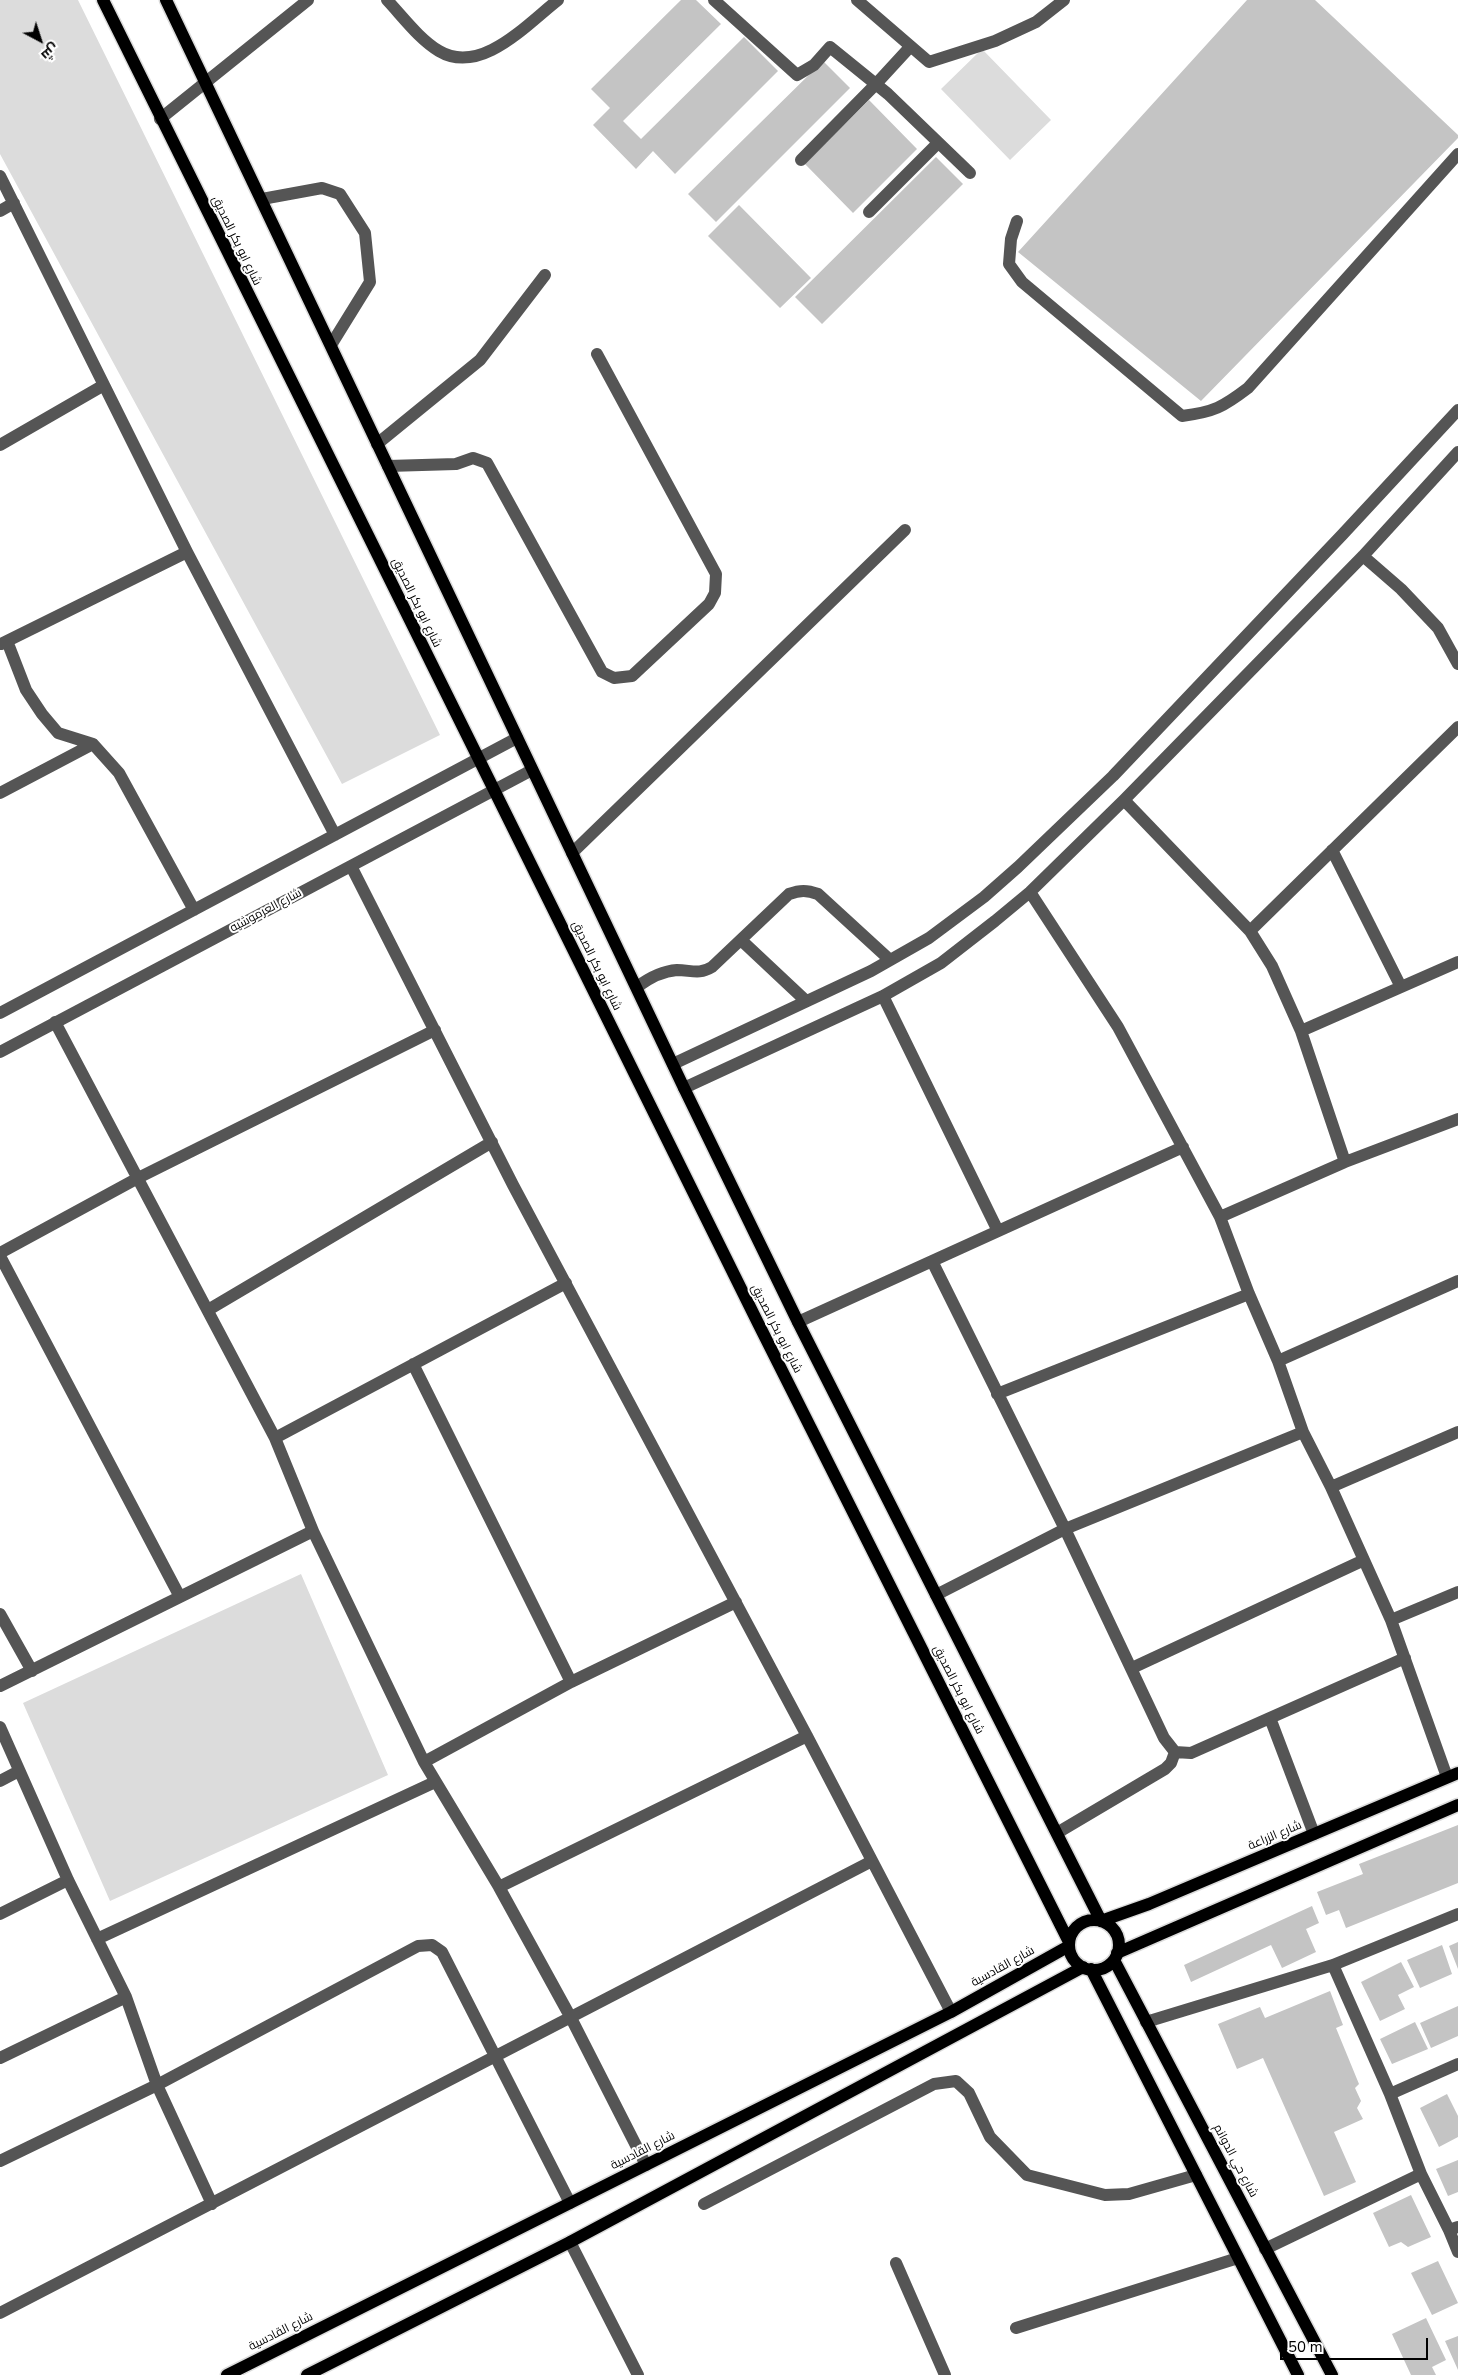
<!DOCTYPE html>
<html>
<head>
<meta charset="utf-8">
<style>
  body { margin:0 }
  #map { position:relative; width:1458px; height:2375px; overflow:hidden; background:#fff; font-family:"Nunito Sans",Cairo,sans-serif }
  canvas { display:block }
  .north { position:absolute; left:15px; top:15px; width:50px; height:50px; -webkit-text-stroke:4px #fff; paint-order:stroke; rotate:140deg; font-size:14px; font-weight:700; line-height:20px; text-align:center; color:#000 }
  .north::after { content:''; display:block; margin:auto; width:18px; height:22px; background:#000; clip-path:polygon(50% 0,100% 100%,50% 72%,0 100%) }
  .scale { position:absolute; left:1280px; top:2338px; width:148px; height:22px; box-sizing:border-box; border:2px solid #000; border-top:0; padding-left:6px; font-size:15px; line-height:18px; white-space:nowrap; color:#000; -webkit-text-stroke:4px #fff; paint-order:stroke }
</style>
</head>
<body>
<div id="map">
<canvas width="1458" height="2375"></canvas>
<div class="north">ش</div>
<div class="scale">50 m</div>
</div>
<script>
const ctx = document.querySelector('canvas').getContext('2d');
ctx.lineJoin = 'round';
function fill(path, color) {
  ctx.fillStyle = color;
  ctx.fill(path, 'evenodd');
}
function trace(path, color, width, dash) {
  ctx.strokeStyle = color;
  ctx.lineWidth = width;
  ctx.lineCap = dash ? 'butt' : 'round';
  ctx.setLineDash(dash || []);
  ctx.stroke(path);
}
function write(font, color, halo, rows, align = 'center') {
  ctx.font = font + ' "Nunito Sans",Cairo,sans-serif';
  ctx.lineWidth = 4;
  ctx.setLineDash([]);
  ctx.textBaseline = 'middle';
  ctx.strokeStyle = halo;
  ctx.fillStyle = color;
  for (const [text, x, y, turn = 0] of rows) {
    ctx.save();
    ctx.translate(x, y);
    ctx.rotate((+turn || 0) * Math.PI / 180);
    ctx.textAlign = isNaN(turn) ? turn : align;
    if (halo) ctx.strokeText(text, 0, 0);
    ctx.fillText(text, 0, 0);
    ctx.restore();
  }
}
fill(new Path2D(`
  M0 0H78L440 735 342 784 0 154Z
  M982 49 1051 120 1010 160 941 89Z
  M301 1574 388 1775 110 1901 23 1703Z`), '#dcdcdc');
fill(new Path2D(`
  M681 0H696L721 24 623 121 641 139 744 37 778 71 675 174 653 151 636 169 593 125 610 108 591 89Z
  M1247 0H1315L1458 135V138L1201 401 1018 252Z
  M823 61 850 88 716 222 688 194Z
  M869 100 917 149 853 213 805 164Z
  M936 157 963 184 822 324 795 297Z
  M739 205 811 278 780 308 708 236Z
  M1458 1825V1883L1346 1928 1339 1910 1326 1915 1317 1892 1363 1874 1359 1864Z
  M1312 1906 1319 1923 1306 1929 1316 1952 1282 1968 1271 1945 1191 1982 1184 1965Z
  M1458 1942V1969L1449 1946Z
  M1442 1945 1452 1974 1420 1988 1407 1960Z
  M1401 1962 1414 1987 1398 1995 1405 2009 1380 2021 1361 1982Z
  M1330 1991 1343 2025 1336 2028 1359 2084 1355 2088 1361 2101 1357 2108 1363 2119 1334 2132 1356 2182 1324 2196 1263 2058 1237 2069 1218 2024 1260 2007 1265 2018Z
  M1458 2006V2036L1431 2048 1420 2023Z
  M1415 2022 1428 2049 1392 2064 1380 2039Z
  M1447 2094 1458 2116V2137L1439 2147 1420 2108Z
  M1458 2160V2192L1448 2196 1436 2169Z
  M1411 2195 1431 2237 1408 2247 1401 2242 1389 2247 1373 2213Z
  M1438 2261 1458 2303 1432 2315 1411 2273Z
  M1426 2318 1446 2360 1432 2367 1436 2375H1411L1392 2334Z
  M1458 2336V2370L1445 2341Z`), '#c4c4c4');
const major = new Path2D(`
  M103 0 758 1323 1069 1942
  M166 0 684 1088 798 1322 1101 1921 1149 1904 1458 1773
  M1069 1945a25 25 0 1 1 50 0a25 25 0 1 1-50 0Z
  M1117 1953 1458 1805
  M1114 1960 1332 2375
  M1091 1969 1298 2375
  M227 2375 951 2012 1069 1946
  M307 2375 570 2242 1083 1967`);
trace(major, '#dbdbdb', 15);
trace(new Path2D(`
  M387 0C403 17 419 39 439 51 481 76 527 24 558 0
  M714 0 797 75 814 65 830 47 888 94 970 173
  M857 0 929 62 995 41 1036 22 1064 0
  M160 119 308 0
  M801 160 876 84 910 47
  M0 176 187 552 335 835
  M262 199 322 188 340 194 365 233 370 282 331 345
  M0 211 14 203
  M869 212 938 143
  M1017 221 1011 239 1009 264 1022 282 1182 416C1214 412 1223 407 1248 388L1458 154
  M377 444 480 360 545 275
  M0 445 104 385
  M388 466 456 464 473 458 487 463 602 672 614 678 632 676 709 604 715 593 716 574 597 354
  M1363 556 1401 589 1438 628 1458 664
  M7 641 26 690 42 714 58 733 93 744 119 773 194 910
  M1 644 187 552
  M0 793 93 744
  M1124 800 1250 931 1272 966 1301 1031 1345 1162
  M1332 850 1401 987
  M572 853 905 530
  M351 866 513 1185 807 1736 951 2012
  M1030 892 1118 1027 1220 1217 1249 1294 1278 1361 1303 1432 1331 1487 1391 1620 1447 1777
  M1250 931 1458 727
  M741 940 806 1001
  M637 987C649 978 662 971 677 970 691 970 699 975 712 967L789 894C800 890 807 890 818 894L890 960
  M883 996 998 1231
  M0 1013 517 738
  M55 1022 275 1438 313 1531 424 1762 499 1887 571 2018 646 2165
  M1301 1031 1458 962
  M0 1052 532 770
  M673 1064 871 971 929 938 984 897 1018 867 1113 776 1342 535 1458 410
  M684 1088 883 996 941 963 995 921 1030 892 1124 800 1363 556 1458 452
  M1220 1217 1345 1162 1458 1119
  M0 1253 138 1178 435 1030
  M0 1256 180 1597
  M932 1261 1065 1529 1164 1738 1175 1752 1191 1753 1405 1658
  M208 1310 492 1142
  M798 1322 1183 1147
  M1278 1361 1458 1281
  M413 1364 571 1682
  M997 1394 1249 1294
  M275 1438 566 1283
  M1331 1487 1458 1432
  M936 1595 1065 1529 1303 1432
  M0 1614 32 1671
  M1391 1620 1458 1592
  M1132 1668 1364 1560
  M0 1686 313 1531
  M1270 1718 1314 1834
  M0 1727 68 1880 126 1997 157 2085 212 2204
  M424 1762 571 1682 736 1602
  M0 1781 19 1771
  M1057 1833 1165 1769 1171 1763 1175 1752
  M499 1887 807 1736
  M0 1914 68 1880
  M97 1939 435 1782
  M1333 1965 1390 2094
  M1146 2022 1333 1965 1458 1914
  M0 2058 126 1997
  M0 2161 157 2085 418 1946 432 1945 442 1952 570 2203
  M704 2204 934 2084 956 2081 969 2093 990 2137 1027 2175 1105 2195 1129 2194 1196 2175
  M1458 2227 1449 2230 1458 2252
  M1449 2230 1421 2174 1390 2094 1458 2064
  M570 2242 638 2375
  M1265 2249 1421 2174
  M896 2263 945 2375
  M0 2313 872 1861
  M1016 2328 1238 2258`), '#555', 12);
trace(major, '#000', 12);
write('12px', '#000', '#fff', [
  ["شارع ابو بكر الصديق",236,241,64],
  ["شارع ابو بكر الصديق",416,603,64],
  ["شارع العرموشيه",266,911,-28],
  ["شارع ابو بكر الصديق",596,966,64],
  ["شارع ابو بكر الصديق",776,1329,63],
  ["شارع ابو بكر الصديق",958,1690,63],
  ["شارع الزراعة",1275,1836,-23],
  ["شارع القادسية",1003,1967,-29],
  ["شارع القادسية",643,2151,-27],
  ["شارع حي الدوانم",1235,2161,62],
  ["شارع القادسية",281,2332,-27]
]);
</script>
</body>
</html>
